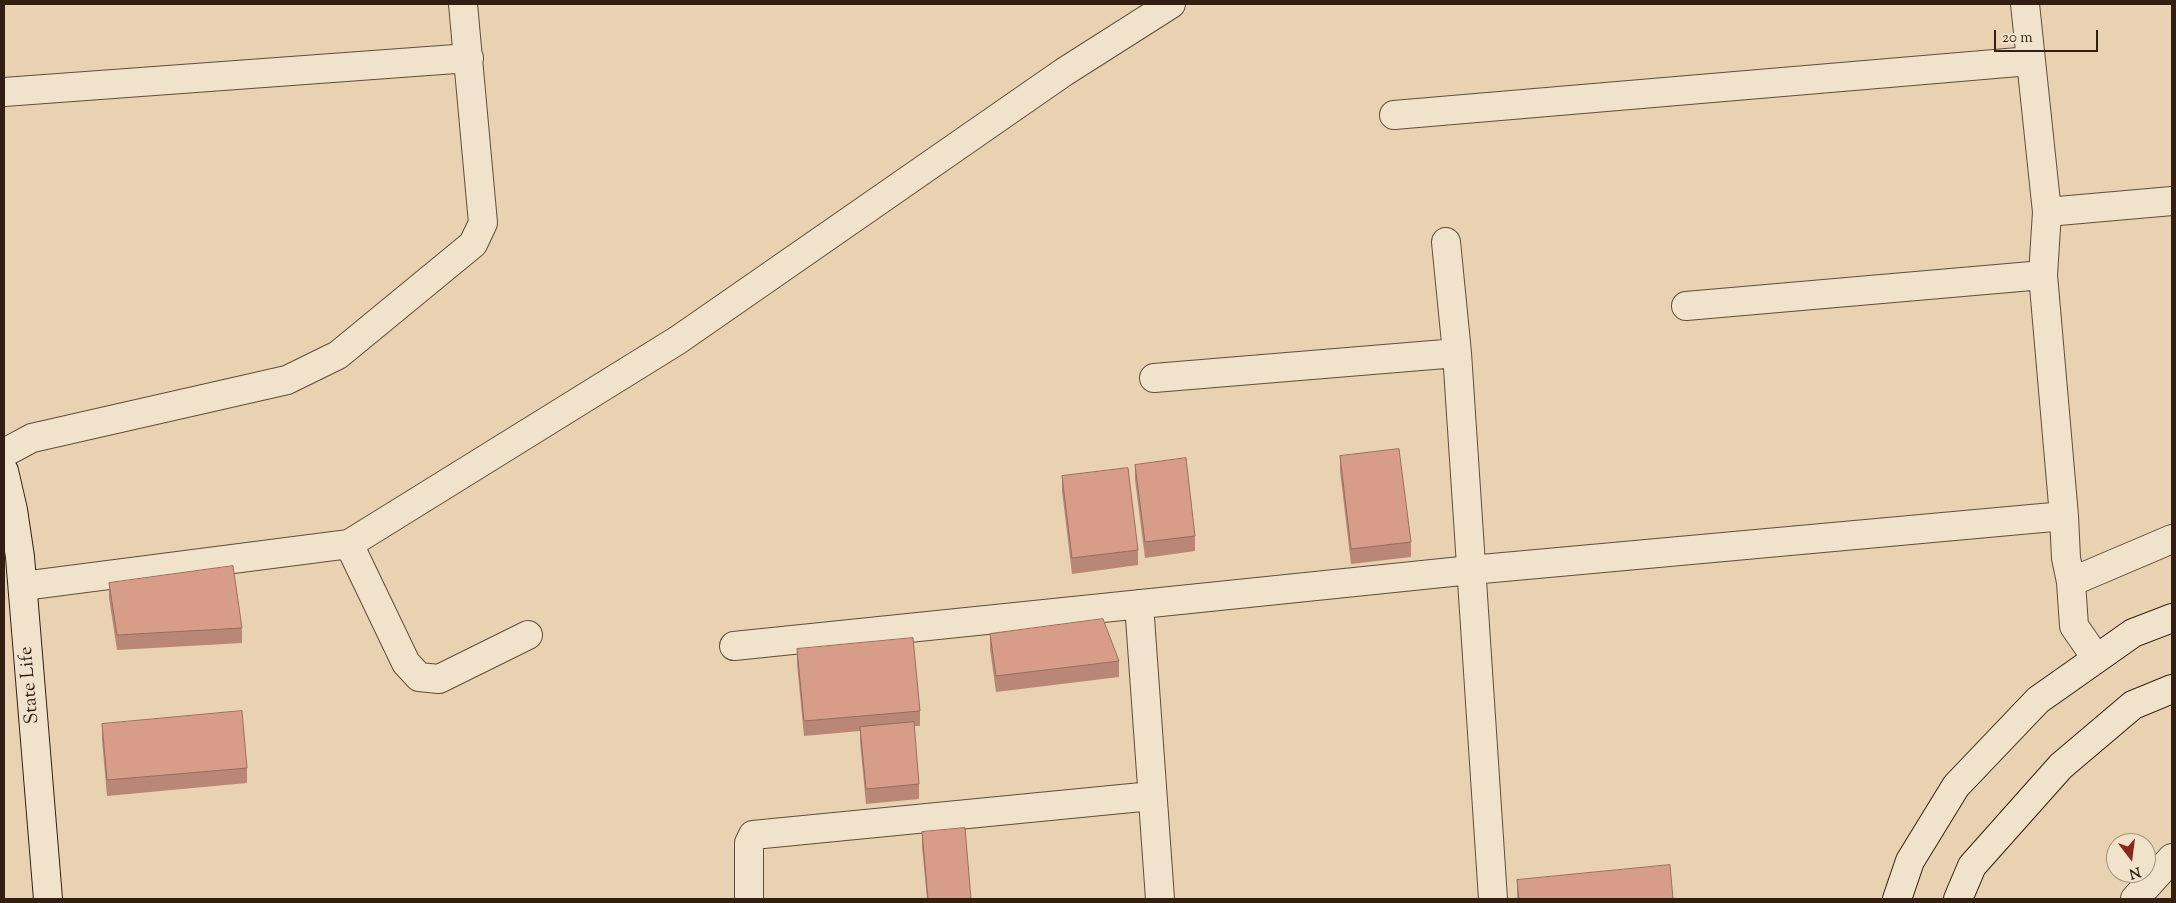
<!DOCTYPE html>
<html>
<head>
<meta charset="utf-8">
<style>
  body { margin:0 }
  #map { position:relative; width:2176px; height:903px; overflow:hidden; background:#e9d2b1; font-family:"Sorts Mill Goudy",serif }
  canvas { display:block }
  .frame { position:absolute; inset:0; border:5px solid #331f12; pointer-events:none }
  .north { position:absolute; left:2106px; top:833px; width:50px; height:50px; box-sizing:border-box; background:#f1e2cc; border:1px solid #a59482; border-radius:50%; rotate:165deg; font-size:14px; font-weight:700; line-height:20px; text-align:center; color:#331f12 }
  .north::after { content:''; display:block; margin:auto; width:18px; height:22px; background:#8f2418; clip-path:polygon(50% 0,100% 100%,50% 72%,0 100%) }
  .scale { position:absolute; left:1994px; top:30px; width:104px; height:22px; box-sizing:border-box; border:2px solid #331f12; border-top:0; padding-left:6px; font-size:15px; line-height:18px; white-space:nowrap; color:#331f12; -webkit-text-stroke:4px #f1e2cc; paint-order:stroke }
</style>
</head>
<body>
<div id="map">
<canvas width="2176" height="903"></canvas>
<div class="frame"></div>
<div class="north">N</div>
<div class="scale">20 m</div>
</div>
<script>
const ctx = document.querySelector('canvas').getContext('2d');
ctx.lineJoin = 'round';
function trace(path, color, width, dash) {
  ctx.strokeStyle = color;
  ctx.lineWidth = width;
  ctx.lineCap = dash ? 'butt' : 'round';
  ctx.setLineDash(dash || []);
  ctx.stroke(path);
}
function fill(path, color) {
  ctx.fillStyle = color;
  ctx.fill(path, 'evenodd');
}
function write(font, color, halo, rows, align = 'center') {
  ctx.font = font + ' "Sorts Mill Goudy",serif';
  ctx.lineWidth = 4;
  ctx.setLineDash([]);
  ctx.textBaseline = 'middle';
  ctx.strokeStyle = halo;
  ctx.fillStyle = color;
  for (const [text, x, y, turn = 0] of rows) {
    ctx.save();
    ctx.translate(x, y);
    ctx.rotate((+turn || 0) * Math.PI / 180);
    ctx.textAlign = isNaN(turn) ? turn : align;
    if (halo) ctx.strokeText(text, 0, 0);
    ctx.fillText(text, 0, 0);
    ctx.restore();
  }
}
const street = new Path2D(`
  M4 92 469 58
  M1394 115 2030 61
  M2047 212 2172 201
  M1446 242 1457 353
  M1686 306 2043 275
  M1154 378 1457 353 1493 899
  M4 453 32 438 287 380 338 355 473 244 483 223 463 4
  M2064 516 2066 558 2071 582 2074 626 2096 658
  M349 544 406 663 419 677 439 679 528 635
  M2071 582 2172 539
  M23 586 349 544 678 340 1064 72 1171 4
  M1139 604 1160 899
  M734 646 1471 570 2064 516 2043 275 2047 212 2025 4
  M749 899V843L753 835 1152 796
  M2135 899 2172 858`);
const secondary = new Path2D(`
  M4 471 13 510 20 557 48 899
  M1897 899 1910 861 1956 786 2038 700 2133 633 2172 618
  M1958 899 1972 866 2061 766 2133 705 2172 689`);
trace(street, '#604c3a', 30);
trace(secondary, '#331f12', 30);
trace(street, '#f1e2cc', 28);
trace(secondary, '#f1e2cc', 28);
fill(new Path2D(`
  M1340 456 1411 542V557L1351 564 1340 471Z
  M1135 465 1195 536V551L1145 558 1135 480Z
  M1062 476 1138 550V565L1072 574 1062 491Z
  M109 583 242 628V643L117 650 109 598Z
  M990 634 1119 661V677L996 692 990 649Z
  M797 649 920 711V726H914L919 784V799L866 804 860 742V731L804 736 797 664Z
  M102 724 247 768V783L107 796 102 740Z
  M922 832 971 899H927L922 847Z
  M1517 880 1673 899H1517Z`), '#ba8776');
const building = new Path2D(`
  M1399 449 1411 542 1351 549 1340 456Z
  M1186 458 1195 536 1145 542 1135 465Z
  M1128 468 1138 550 1072 558 1062 476Z
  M233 566 242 628 117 635 109 583Z
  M1103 619 1119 661 996 676 990 634Z
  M913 638 920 711 804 721 797 649Z
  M242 711 247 768 107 780 102 724Z
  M914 722 919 784 866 789 860 727Z
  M965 828 971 899H928L922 832Z
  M1670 865 1673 899H1519L1517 880Z`);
fill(building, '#d89d89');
trace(building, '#976e60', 1);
write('19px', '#331f12', '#f1e2cc', [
  ["State Life",31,685,-95]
]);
</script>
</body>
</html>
